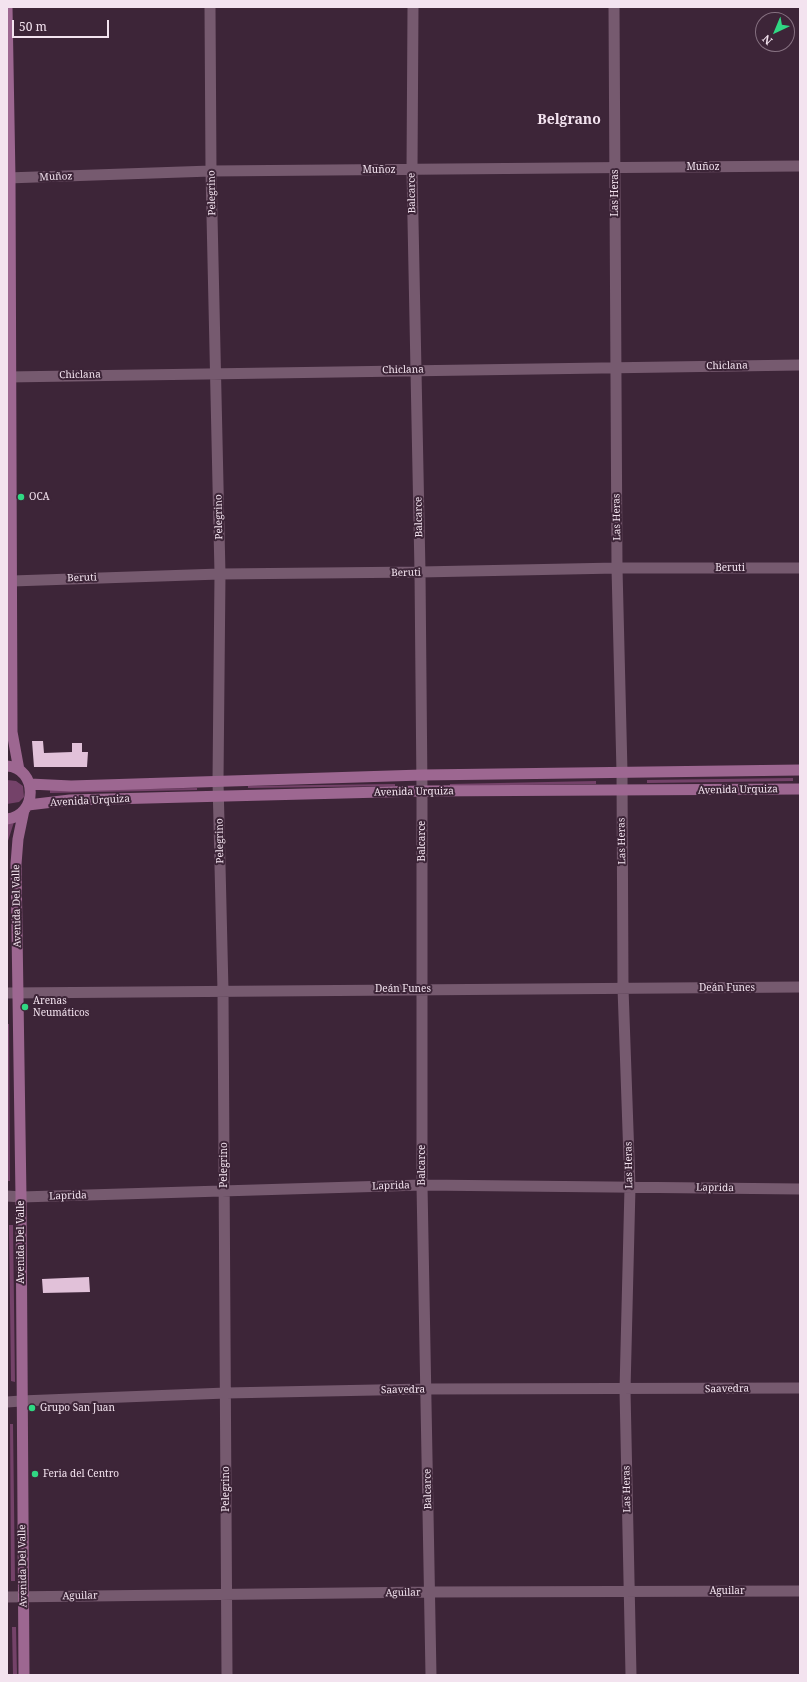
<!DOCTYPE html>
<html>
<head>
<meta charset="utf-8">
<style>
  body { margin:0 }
  #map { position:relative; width:807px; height:1682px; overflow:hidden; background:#3d2538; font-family:"Noto Serif",serif }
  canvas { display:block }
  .frame { position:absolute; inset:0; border:8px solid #f3e3ef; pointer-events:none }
  .north { position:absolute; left:755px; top:12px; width:40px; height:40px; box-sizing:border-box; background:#3d2538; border:1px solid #867181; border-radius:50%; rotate:224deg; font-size:11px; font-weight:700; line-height:16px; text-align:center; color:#f3e3ef }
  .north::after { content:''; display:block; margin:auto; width:14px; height:18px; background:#30d883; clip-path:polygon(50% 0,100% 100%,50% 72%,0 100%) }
  .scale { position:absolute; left:12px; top:20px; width:97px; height:18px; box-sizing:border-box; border:2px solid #f3e3ef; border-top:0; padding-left:5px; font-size:12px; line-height:14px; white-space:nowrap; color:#f3e3ef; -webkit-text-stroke:3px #3d2538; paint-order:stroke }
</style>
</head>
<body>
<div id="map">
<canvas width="807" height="1682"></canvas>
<div class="frame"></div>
<div class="north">N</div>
<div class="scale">50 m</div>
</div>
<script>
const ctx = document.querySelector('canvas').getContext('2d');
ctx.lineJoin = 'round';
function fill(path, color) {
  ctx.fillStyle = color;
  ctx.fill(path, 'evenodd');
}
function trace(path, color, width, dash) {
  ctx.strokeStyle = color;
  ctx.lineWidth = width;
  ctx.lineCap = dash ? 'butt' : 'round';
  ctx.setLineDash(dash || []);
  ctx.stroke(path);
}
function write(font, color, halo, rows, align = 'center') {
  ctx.font = font + ' "Noto Serif",serif';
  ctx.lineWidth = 4;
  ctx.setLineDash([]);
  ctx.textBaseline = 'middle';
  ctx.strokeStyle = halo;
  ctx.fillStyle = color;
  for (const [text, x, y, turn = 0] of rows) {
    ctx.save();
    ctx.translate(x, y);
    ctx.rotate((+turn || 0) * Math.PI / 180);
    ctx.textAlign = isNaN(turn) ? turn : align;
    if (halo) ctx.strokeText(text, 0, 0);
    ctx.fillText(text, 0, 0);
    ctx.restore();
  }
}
fill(new Path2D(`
  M793 778V781L647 783V780Z
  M7 780 16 781 23 786 24 797 19 802 7 804Z
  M596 781V784L450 786V784Z
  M395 784V786L248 788V786Z
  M197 788V790L50 793V790Z
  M14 822 7 844 8 981H7V824Z
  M7 1024H9L10 1181H7Z
  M9 1225H13L15 1382 11 1381Z
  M10 1424H13L15 1581H11Z
  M12 1627H16L17 1675H13Z`), '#744269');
fill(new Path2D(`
  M32 741H43L44 753 72 752V743H82V752H88L87 767H34Z
  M89 1277 90 1292 43 1293 42 1279Z`), '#e1c1d9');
trace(new Path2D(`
  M210 7 211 171 220 574 218 781 223 991 227 1675
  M413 7 412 170 420 572 422 791V1185L431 1675
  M614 7 617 568 622 772 623 988 630 1187 625 1390 631 1675
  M7 178 211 171 800 166
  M7 377 800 365
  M12 581 220 574 420 572 617 568H800
  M7 993 800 987
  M7 1196 21 1197 422 1185 800 1189
  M21 1401 226 1393 425 1389 800 1388
  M7 1597 430 1592 800 1591`), '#765a6f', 11);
trace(new Path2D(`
  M7 1402 21 1401`), '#765a6f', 11);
trace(new Path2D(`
  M7 7 10 178 12 732 19 770
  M7 766C38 768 38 816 7 819
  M30 784 71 786 422 775 800 770
  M28 805 70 800 422 791 800 789
  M24 1675 21 1197 16 864 18 839 24 810`), '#9d6791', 11);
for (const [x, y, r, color] of [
  [21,497,4,"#30d883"],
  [25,1007,4,"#30d883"],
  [32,1408,4,"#30d883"],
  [35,1474,4,"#30d883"]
]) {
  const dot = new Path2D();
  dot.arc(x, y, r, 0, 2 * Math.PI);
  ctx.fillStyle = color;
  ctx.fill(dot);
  trace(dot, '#3d2538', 1.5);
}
write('10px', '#f3e3ef', '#3d2538', [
  ["Muñoz",703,167],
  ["Muñoz",379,170],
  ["Muñoz",56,177,-2],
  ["Pelegrino",212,193,-91],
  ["Balcarce",412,193,-91],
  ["Las Heras",615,193,-90],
  ["Chiclana",727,366,-1],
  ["Chiclana",403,370,-1],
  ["Chiclana",80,375,-1],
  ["Pelegrino",219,517,-91],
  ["Balcarce",419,517,-91],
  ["Las Heras",617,517,-91],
  ["Beruti",730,568],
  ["Beruti",406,573,-1],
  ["Beruti",82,578,-2],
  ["Avenida Urquiza",738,790,-1],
  ["Avenida Urquiza",414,792,-1],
  ["Avenida Urquiza",90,801,-3],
  ["Pelegrino",220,841,-91],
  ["Balcarce",422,841,-90],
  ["Las Heras",622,841,-91],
  ["Avenida Del Valle",17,906,-91],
  ["Deán Funes",727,988],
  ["Deán Funes",403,989],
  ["Pelegrino",224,1165,-90],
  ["Balcarce",422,1165,-90],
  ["Las Heras",629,1165,-91],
  ["Laprida",391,1186,-2],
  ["Laprida",715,1188,1],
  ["Laprida",68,1196,-2],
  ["Avenida Del Valle",21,1242,-90],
  ["Saavedra",727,1389,-1],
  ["Saavedra",403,1390,-1],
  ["Pelegrino",226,1489,-90],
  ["Balcarce",428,1489,-91],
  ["Las Heras",627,1489,-91],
  ["Avenida Del Valle",23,1566,-91],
  ["Aguilar",727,1591],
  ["Aguilar",403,1593,-1],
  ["Aguilar",80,1596,-1]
]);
write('10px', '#f3e3ef', '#3d2538', [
  ["OCA",29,497],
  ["Arenas",33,1001],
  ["Neumáticos",33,1013],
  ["Grupo San Juan",40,1408],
  ["Feria del Centro",43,1474]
], 'left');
write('bold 14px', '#f3e3ef', '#3d2538', [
  ["Belgrano",569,120]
]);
</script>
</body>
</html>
